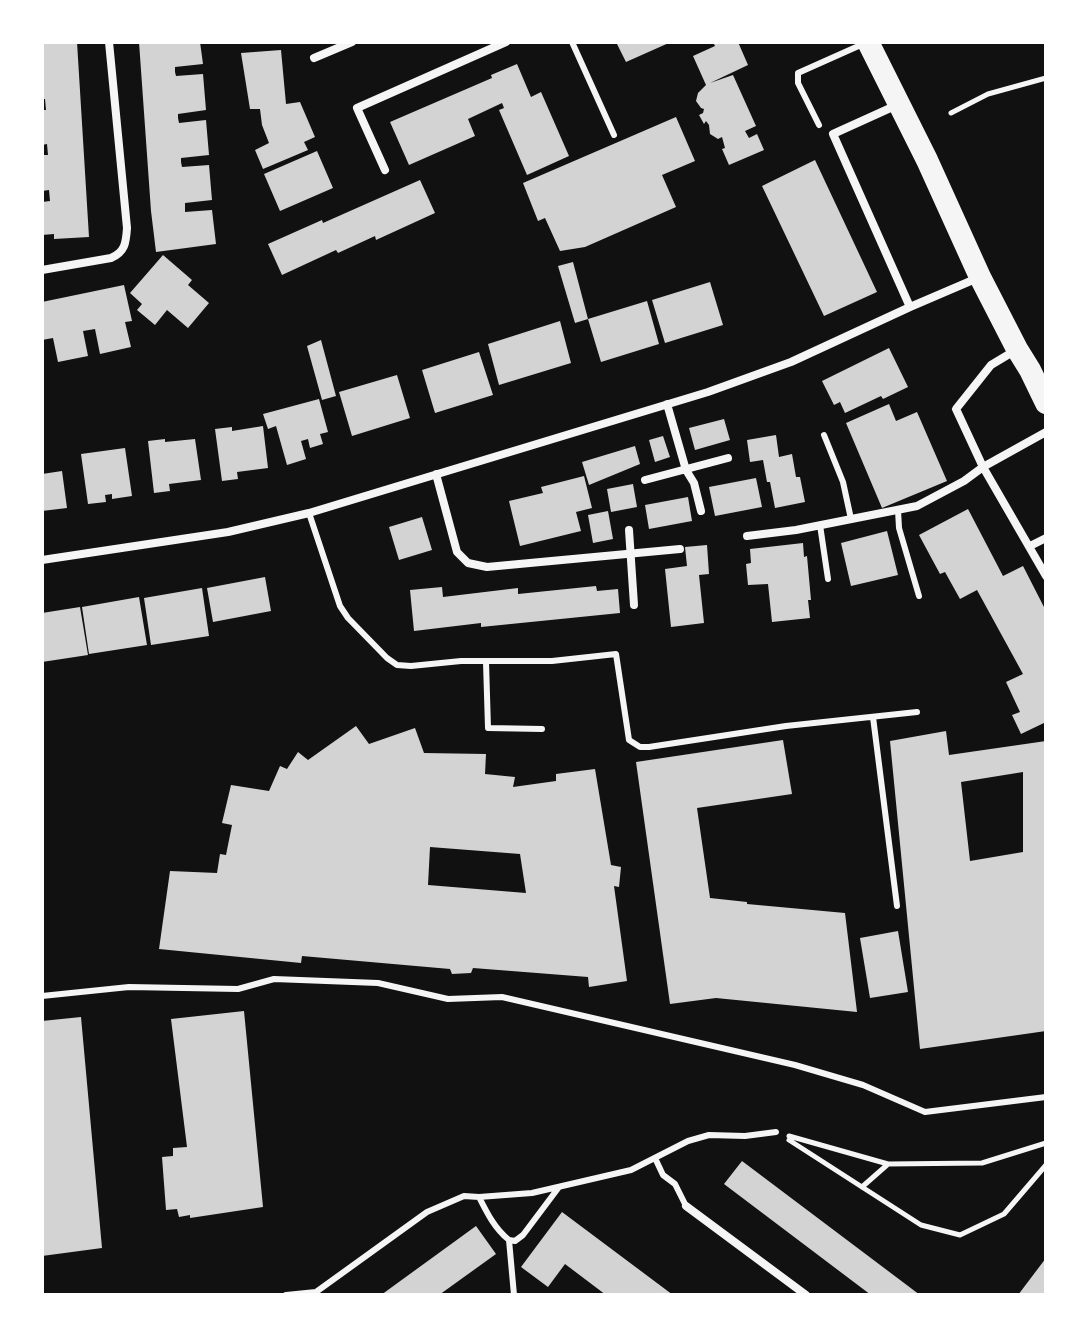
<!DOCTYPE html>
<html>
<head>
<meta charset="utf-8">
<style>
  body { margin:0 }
  #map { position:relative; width:1088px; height:1337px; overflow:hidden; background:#111; font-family:"PT Serif",serif }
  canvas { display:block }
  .frame { position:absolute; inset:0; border:44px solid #fff; pointer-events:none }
</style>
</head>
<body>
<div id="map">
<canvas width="1088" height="1337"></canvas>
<div class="frame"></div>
</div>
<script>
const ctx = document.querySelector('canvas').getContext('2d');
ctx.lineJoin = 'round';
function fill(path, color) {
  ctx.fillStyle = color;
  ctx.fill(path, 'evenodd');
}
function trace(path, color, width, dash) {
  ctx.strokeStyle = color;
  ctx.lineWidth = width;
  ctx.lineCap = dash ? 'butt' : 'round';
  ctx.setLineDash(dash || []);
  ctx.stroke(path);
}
fill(new Path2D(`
  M42 42H77L89 237 54 239V234L42 235V202L50 201 49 190 42 191V155H48L47 144 42 145V110H46L45 99H42Z
  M139 42H200L203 64 175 67V72L176 76 203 74 206 110 178 114V118L179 123 206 120 209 155 181 158V162L182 167 209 165 212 200 185 203V212L212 210 216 244 156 252 151 211Z
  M616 42H671L626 62Z
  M713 42H738L748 65 710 83 733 75 756 126 745 131 749 138 757 134 764 150 729 165 722 149 725 148 722 137 718 139 710 134 709 125 706 121 704 124 699 115 703 113 704 109 701 108 696 101 698 93 706 85 693 56 715 46Z
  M281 50 286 104 300 102 315 137 304 142 308 150 263 169 255 150 269 143 262 125 260 109H250L241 53Z
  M517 64 531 97 541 92 569 156 527 175 499 110 504 108 502 103 468 119 475 136 409 165 390 122 492 78 491 75Z
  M676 117 695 161 662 175 676 207 585 247 560 251 545 218 538 221 523 183Z
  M317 151 333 188 280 211 264 174Z
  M815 160 877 292 824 316 762 186Z
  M420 180 435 213 376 240 375 236 338 253 336 250 282 275 268 244 322 220 323 223Z
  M163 255 192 280 188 285 209 303 188 328 167 310 155 325 137 310 142 304 130 293Z
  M573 262 588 319 575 323 558 266Z
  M710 282 723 325 665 343 652 300Z
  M124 285 132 321 125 322 131 347 100 354 95 329 83 331 88 356 58 362 53 338 42 340V302Z
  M647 301 659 344 601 362 588 319Z
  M560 321 571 363 499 385 488 344Z
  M321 340 336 396 322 400 307 346Z
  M889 348 908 387 883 399 881 396 845 413 840 402 834 405 822 381Z
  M479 352 493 395 435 413 422 370Z
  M397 375 410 418 352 436 339 392Z
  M319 399 328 432 320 434 323 444 310 448 308 439 301 441 306 459 287 465 276 426 268 429 263 414Z
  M889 404 896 421 917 412 947 481 882 508 846 423Z
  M724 419 730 440 695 450 689 428Z
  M263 426 268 468 237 472 238 479 222 481 215 429 232 427V431Z
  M776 435 779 457 792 454 796 477H800L805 502 775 508 770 482H767L763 460 750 462 747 440Z
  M663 436 670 457 655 462 649 440Z
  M165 439V442L195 439 201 480 169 484 170 491 154 493 148 441Z
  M635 446 640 464 589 485 582 462Z
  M125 448 132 496 112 499V494L105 495 106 502 88 504 81 454Z
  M62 471 67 508 42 511V474Z
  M584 476 592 508 576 512 581 531 520 546 509 501 543 493 541 487Z
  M756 478 762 507 715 516 709 487Z
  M633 484 637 507 611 512 607 489Z
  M688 497 692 521 649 529 645 505Z
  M968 509 1003 576 1023 566 1046 611V722L1021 734 1012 715 1020 712 1006 682 1023 674 977 590 960 599 945 572 940 574 919 535Z
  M608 511 613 539 593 543 588 515Z
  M422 517 432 550 399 560 389 527Z
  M887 531 898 575 851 586 841 543Z
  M803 543 804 557 807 556 811 600H808L810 618 772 622 768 584 748 585 746 564 751 563 750 549Z
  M707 545 709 574 699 575 704 623 671 627 665 569 687 566 685 547Z
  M265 577 271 611 213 622 207 588Z
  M596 586 597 591 618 589 620 613 481 627V623L414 631 410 590 442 587 443 597 518 588V594Z
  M202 588 209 636 151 645 144 598Z
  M139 597 147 645 89 654 82 607Z
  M80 607 88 655 42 662V613Z
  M356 726 369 744 415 728 424 753 486 754 485 774 515 777 513 787 556 781V774L595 769 611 865 621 867 619 887 614 886 627 981 589 987 588 977 473 968 471 973 452 974 450 969 302 956 301 963 159 949 170 871 217 873 220 854 226 855 232 825 222 823 231 785 269 791 280 766 287 769 298 752 308 760ZM430 847 520 854 526 893 428 885Z
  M946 731 949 755 1046 741V1031L920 1049 890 741ZM1023 772V852L970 861 961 782Z
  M783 740 792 794 697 808 710 898 747 902V904L845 913 857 1012 716 998 670 1004 636 762Z
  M898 931 908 992 870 998 860 938Z
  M244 1011 263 1207 190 1218V1215L179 1217 177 1209 166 1210 162 1157 173 1156V1148L187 1147 171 1019Z
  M81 1017 102 1248 42 1256V1021Z
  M742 1161 920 1295H871L724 1184Z
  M562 1212 673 1295H606L565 1264 548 1287 521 1267Z
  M476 1226 496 1254 439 1295H381Z
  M1046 1258V1295H1018Z`), '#d3d3d3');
trace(new Path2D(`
  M951 113 988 94 1046 78
  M789 1136 888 1164 982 1163 1046 1143
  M789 1140 921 1225 960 1235 1004 1214 1046 1165
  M862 1187 887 1165`), '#f5f5f5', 5);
trace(new Path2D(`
  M572 42 614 135
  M819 125 798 83V73L863 44
  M824 435 843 482 851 519
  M898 510 899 528 919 596
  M309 513 340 606 348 618 387 658 397 665 411 666 461 661H552L616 654 629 740 640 747H649L786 726 917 712
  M820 525 828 579
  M486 662 488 728 542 729
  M873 717 897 906
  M42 996 129 987 238 989 274 979 378 983 448 999 502 997 795 1065 863 1085 925 1112 1046 1097
  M655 1158 663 1175 675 1184 686 1206
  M479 1197 532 1193 631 1170 688 1141 709 1135 745 1136 776 1132
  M509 1240 515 1241 523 1235 559 1187
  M286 1295 316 1292 427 1212 464 1196 479 1197C487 1213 495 1229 509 1240L514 1295`), '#f5f5f5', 6);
trace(new Path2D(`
  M314 58 352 42
  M897 105 833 134 910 307
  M385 170 357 108 506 42
  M42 270 111 258C125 252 126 243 127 228L109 42
  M1016 350 991 365 956 409 983 467 1046 576
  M667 404 686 470 694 483 701 511
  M436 474 457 552 468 563 487 567 680 549
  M645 480 728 458
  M629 530 634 605
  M747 536 796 530 917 506 964 481 983 467 1046 432
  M1030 546 1046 538
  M42 560 228 532 309 513 708 392 791 362 910 307 980 277
  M686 1206 806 1295`), '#f5f5f5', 8);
trace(new Path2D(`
  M868 42 927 160 980 277 1017 349 1030 370 1046 403`), '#f5f5f5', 22);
</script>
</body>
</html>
